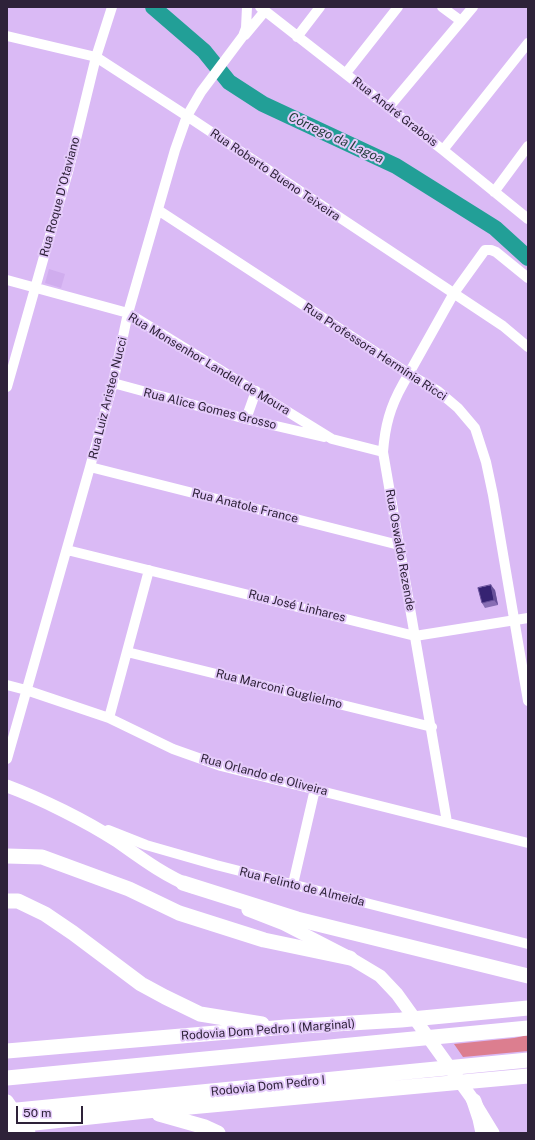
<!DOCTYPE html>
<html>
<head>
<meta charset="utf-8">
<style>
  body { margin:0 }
  #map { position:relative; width:535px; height:1140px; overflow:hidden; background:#dabaf5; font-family:"Public Sans",sans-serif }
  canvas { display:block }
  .frame { position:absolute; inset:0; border:8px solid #2e2239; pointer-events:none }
  .scale { position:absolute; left:16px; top:1106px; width:67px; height:18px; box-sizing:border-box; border:2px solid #2e2239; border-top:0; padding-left:5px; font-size:12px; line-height:14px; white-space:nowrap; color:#2e2239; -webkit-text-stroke:3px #e4cafa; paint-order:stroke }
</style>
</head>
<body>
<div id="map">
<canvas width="535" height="1140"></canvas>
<div class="frame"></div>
<div class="scale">50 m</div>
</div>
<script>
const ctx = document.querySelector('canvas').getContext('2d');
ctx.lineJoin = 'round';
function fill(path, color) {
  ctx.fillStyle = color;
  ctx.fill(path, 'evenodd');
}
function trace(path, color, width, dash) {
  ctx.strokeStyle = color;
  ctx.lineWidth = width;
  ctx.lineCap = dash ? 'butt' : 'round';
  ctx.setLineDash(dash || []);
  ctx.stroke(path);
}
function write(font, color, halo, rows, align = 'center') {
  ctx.font = font + ' "Public Sans",sans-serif';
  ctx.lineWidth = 4;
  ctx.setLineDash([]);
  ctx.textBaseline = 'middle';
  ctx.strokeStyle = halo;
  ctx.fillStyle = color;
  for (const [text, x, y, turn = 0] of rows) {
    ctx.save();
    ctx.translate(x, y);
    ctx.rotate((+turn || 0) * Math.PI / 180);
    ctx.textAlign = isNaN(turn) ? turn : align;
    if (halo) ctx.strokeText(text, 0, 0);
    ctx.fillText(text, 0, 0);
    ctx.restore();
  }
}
fill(new Path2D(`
  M49 269 65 274 61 288 45 283Z`), '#d0adee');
fill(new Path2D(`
  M528 1035V1051L463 1057 454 1044 514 1038Z`), '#dc7e8f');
trace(new Path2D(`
  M153 7 204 51 229 82 263 104 396 166 495 228 528 258`), '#229f97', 16);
trace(new Path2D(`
  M260 7 443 150 528 219
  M442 7 461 21
  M245 35 265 11
  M7 36 96 57 187 116 503 326 528 347
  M297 37 320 7
  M346 73 398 7
  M389 107 473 7
  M443 150 528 43
  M494 192 528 146
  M158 210 409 374 438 391 458 408 475 428 486 462 493 495 528 701
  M7 280 128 313 332 439 383 452
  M113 383 246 419 324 437
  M7 387 68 172 96 57 112 7
  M246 419 256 391
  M90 467 399 545
  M67 550 415 636 528 618
  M127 652 432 727
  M7 685 26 690 109 718 173 749 221 766 528 843
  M109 718 149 570
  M7 759 90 467 113 383 128 313 175 150 187 116 201 92 243 36 246 28 247 7
  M447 822 383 452C385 426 390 407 403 384L454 293 485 250H491L496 252 528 278
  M108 830 146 845 216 865 528 944
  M293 884 315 789`), '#fff', 10);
trace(new Path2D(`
  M7 786C42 799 86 821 117 841 141 858 165 876 193 887
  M248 910 284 924 350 958 380 976 397 994 471 1097 493 1133
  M7 1101 29 1133`), '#fff', 13);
trace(new Path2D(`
  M7 856 42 857 129 889 179 913 264 940 350 958
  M183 883 297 919 528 976
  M7 901H18L45 914 73 933 141 984 165 997 200 1014 262 1024
  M7 1051 286 1027 401 1020 528 1008
  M7 1078 528 1028
  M474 1101 480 1119 483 1133
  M7 1111 528 1060
  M159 1114 205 1127 218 1133
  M7 1126 146 1111 528 1076`), '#fff', 15);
fill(new Path2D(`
  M495 590 498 605 485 608 482 603Z`), '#886eb4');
fill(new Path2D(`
  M491 585 495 590 498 605 494 600Z`), '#675099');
const building = new Path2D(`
  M491 585 494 600 482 603 478 588Z`);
fill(building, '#362372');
trace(building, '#675099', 1);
write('12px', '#2e2239', '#e4cafa', [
  ["Rua André Grabois",395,112,38],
  ["Rua Roberto Bueno Teixeira",275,175,34],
  ["Rua Roque D'Otaviano",60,197,-75],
  ["Rua Professora Hermínia Ricci",375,352,33],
  ["Rua Monsenhor Landell de Moura",209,364,31],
  ["Rua Luiz Aristeo Nucci",108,398,-76],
  ["Rua Alice Gomes Grosso",210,409,14],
  ["Rua Anatole France",245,506,14],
  ["Rua Oswaldo Rezende",400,550,80],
  ["Rua José Linhares",297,606,14],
  ["Rua Marconi Guglielmo",279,689,14],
  ["Rua Orlando de Oliveira",264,775,15],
  ["Rua Felinto de Almeida",302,887,14],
  ["Rodovia Dom Pedro I (Marginal)",268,1030,-4],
  ["Rodovia Dom Pedro I",268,1086,-6]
]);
write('italic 13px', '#243e3c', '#e4cafa', [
  ["Córrego da Lagoa",336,138,25]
]);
</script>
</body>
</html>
